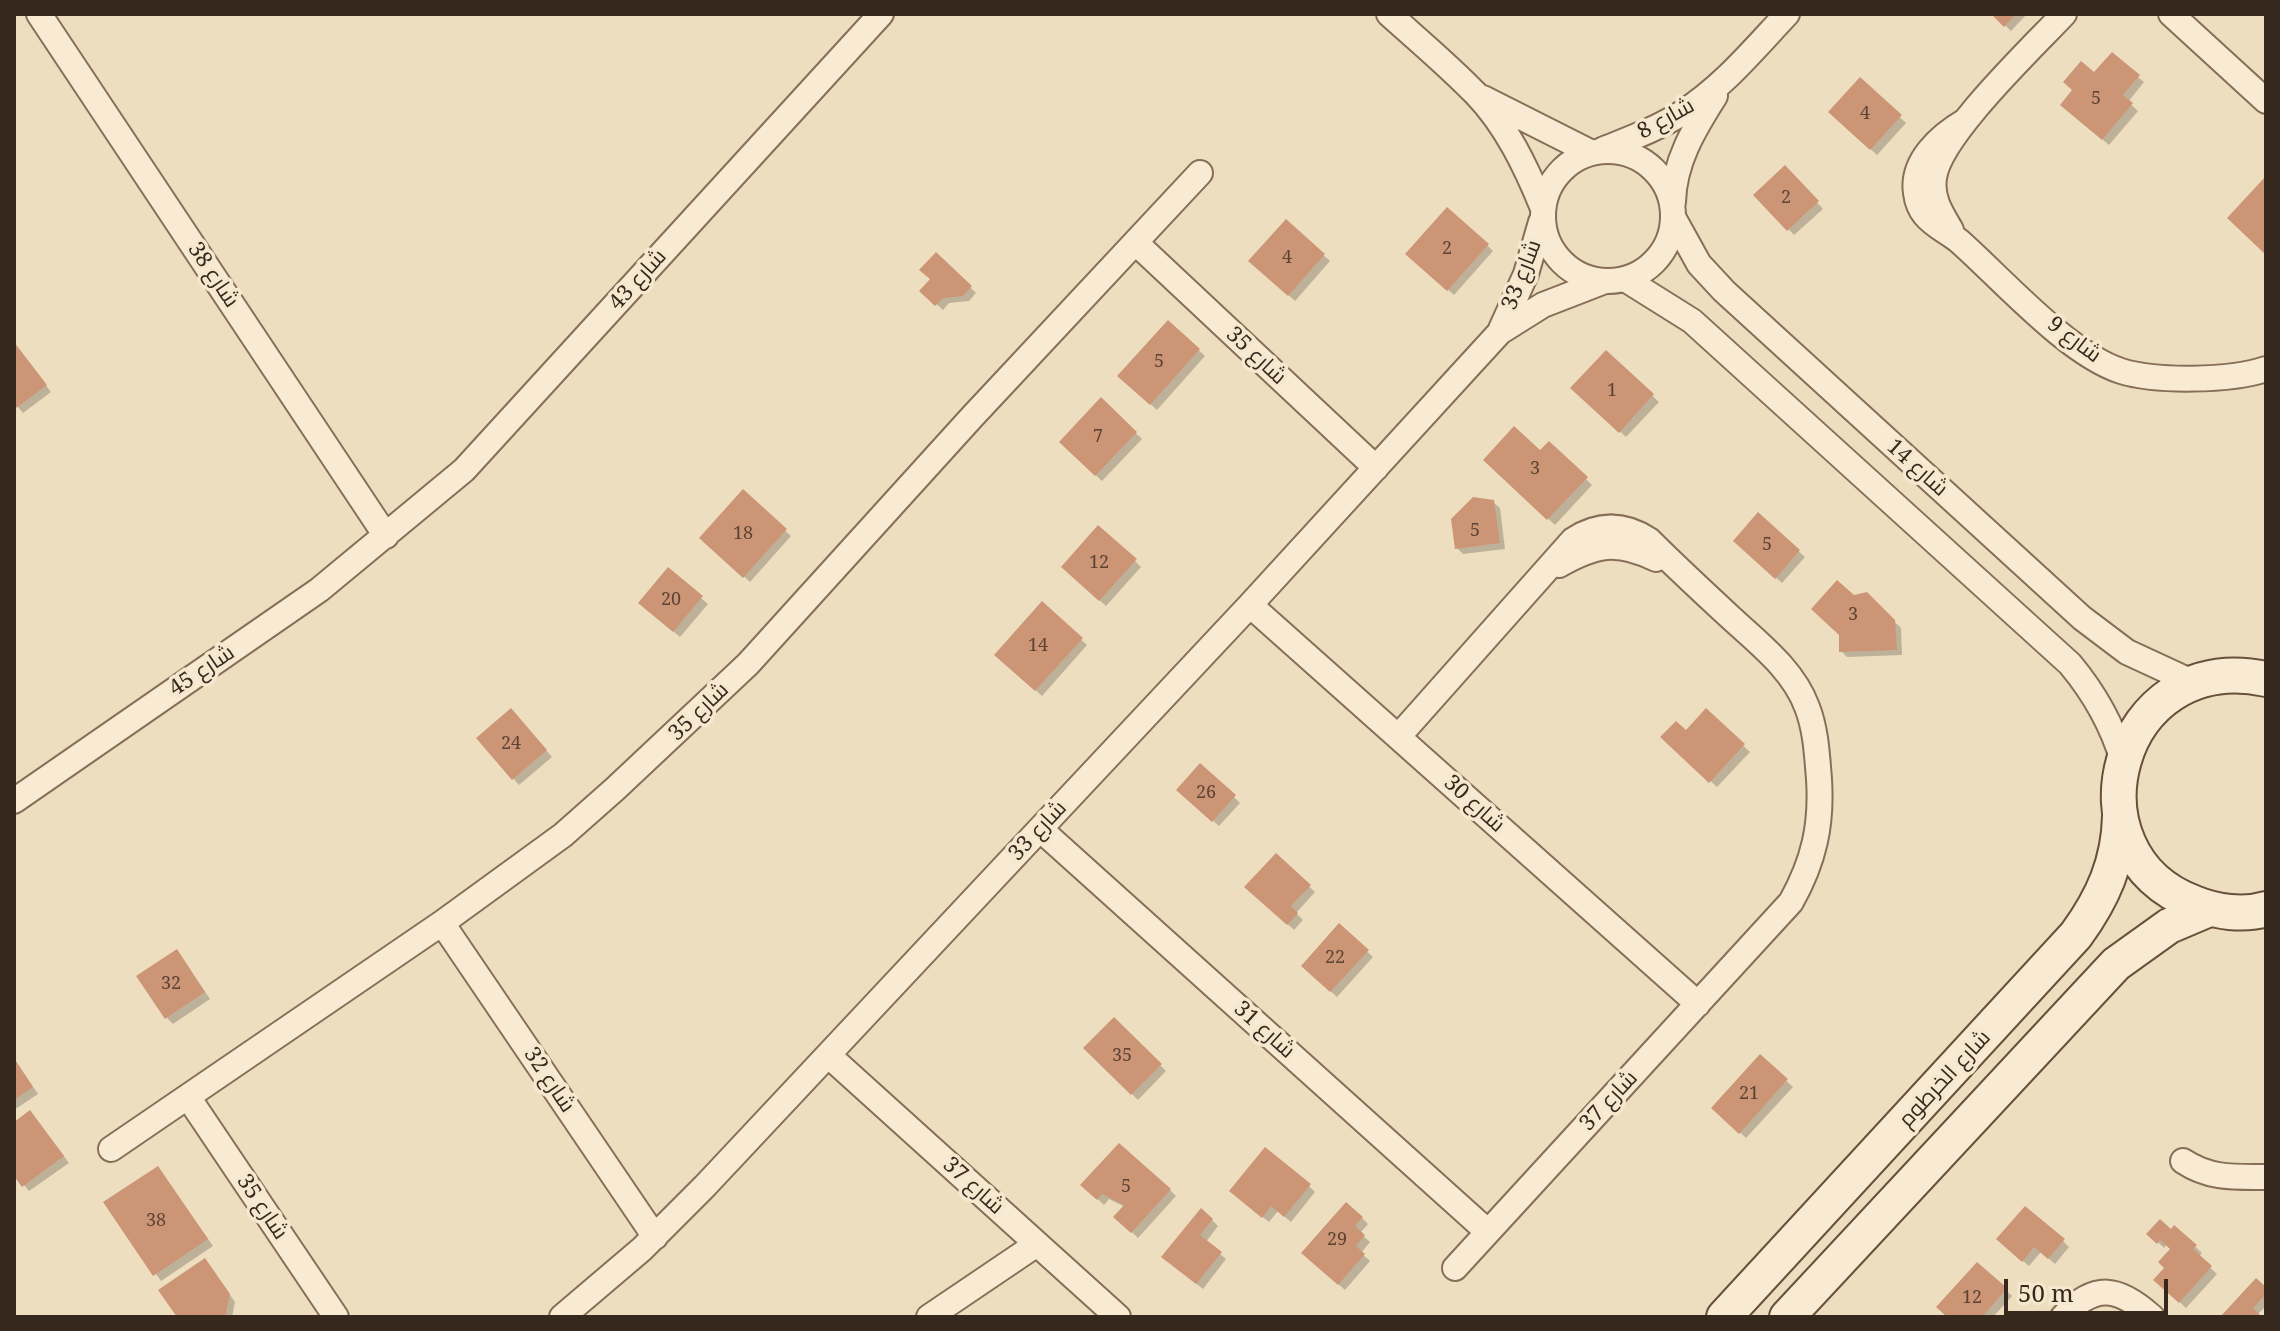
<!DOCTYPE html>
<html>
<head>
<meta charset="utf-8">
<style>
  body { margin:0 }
  #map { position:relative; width:2280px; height:1331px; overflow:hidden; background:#eedec0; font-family:"Noto Serif",serif }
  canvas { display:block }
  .frame { position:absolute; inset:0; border:16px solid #36281d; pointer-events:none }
  .scale { position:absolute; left:2004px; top:1279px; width:164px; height:36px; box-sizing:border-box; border:4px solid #36281d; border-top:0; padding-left:10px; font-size:24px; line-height:28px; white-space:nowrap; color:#36281d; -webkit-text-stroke:6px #f5e8cf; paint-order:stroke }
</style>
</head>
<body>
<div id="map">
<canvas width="2280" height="1331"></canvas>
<div class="frame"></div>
<div class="scale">50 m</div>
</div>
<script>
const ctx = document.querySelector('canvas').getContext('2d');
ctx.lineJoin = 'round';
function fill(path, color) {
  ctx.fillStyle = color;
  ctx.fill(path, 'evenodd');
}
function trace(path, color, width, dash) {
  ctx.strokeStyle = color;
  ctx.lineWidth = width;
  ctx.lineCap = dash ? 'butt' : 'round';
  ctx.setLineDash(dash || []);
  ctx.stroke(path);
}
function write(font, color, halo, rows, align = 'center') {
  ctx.font = font + ' "Noto Serif",Cairo,serif';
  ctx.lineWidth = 7;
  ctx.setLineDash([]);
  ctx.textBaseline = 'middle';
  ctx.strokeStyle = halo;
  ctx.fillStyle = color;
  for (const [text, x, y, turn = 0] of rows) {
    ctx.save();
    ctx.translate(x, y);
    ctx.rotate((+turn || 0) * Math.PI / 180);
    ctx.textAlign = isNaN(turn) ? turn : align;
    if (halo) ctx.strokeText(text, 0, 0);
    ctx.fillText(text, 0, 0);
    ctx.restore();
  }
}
fill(new Path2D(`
  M1993 14H2027L2011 31Z
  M2095 75 2138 77 2144 82 2128 102 2138 111 2109 145 2069 110Z
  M1860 80 1906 123 1877 155 1831 112Z
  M1785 168 1823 209 1794 235 1756 195Z
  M1286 222 1330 261 1295 301 1257 267Z
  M1487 245 1493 251 1454 295 1414 259Z
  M936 255 976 293 969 301 949 303 943 310 922 291 932 279Z
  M1168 323 1205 356 1157 410 1120 376Z
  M14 343 51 392 23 413 14 402Z
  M1606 352 1659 402 1626 437 1573 388Z
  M1101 400 1142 439 1102 481 1061 442Z
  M1549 443 1592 485 1555 525 1485 460 1540 453Z
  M743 492 791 536 750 582 702 538Z
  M1493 502 1500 508 1505 549 1463 554 1457 548Z
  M1758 515 1805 557 1782 583 1741 547Z
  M1135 561 1141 567 1106 606 1069 573Z
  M668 570 708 604 680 637 647 609Z
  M1866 594 1901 628 1902 655 1847 657 1841 651 1854 597Z
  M1042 604 1087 645 1042 696 997 655Z
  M1706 711 1750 752 1717 787 1663 737 1686 733Z
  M517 717 552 757 519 785 478 739Z
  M1179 790 1234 797 1240 803 1219 826Z
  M1276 856 1315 892 1296 913 1303 920 1294 930 1247 887Z
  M1339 926 1373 957 1337 997 1303 966Z
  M182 958 210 999 173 1024 167 1018Z
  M1114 1020 1166 1071 1138 1100 1086 1048Z
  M1760 1057 1793 1087 1746 1138 1714 1108Z
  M14 1059 38 1094 14 1110Z
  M36 1119 69 1163 29 1191 14 1173V1124Z
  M158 1168 213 1246 161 1281 106 1203Z
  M1083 1185 1170 1190 1176 1196 1138 1238 1116 1217 1125 1207 1109 1199 1104 1205Z
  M1309 1186 1315 1192 1291 1222 1278 1211 1269 1222 1238 1197Z
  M1362 1218 1368 1224 1360 1233 1370 1242 1361 1253 1370 1261 1345 1290 1310 1259Z
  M1212 1220 1218 1226 1206 1242 1226 1259 1203 1289 1170 1263Z
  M2175 1228 2202 1253 2198 1257 2217 1274 2186 1308 2156 1280 2167 1268 2173 1249 2167 1244 2164 1248 2149 1234 2171 1232Z
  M2063 1241 2069 1247 2055 1264 2041 1252 2029 1266 2004 1245Z
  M1977 1264 2012 1296 1993 1317H1949Z
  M210 1266 235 1302 232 1317H179Z
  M2266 1290V1306L2257 1315 2259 1317H2222Z`), '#0003');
fill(new Path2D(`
  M1991 14H2016L2004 27Z
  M2112 52 2140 75 2123 95 2133 103 2102 140 2060 105 2072 90 2063 82 2081 61 2094 72Z
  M1860 77 1902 115 1870 150 1828 112Z
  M1785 165 1819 201 1787 231 1753 195Z
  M2266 176V255L2227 218Z
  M1447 207 1489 244 1447 291 1405 254Z
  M1286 219 1325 254 1288 296 1248 261Z
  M936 252 972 286 963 296 943 298 935 306 919 291 930 279 919 270Z
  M1168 320 1200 349 1150 405 1117 376Z
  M14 342 47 385 16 408 14 406Z
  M1606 350 1654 394 1619 433 1570 388Z
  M1101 397 1137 432 1095 476 1059 442Z
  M1514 426 1540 450 1549 441 1588 477 1547 520 1483 460Z
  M743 489 787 529 743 578 699 538Z
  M1473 497 1494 500 1500 543 1455 549 1451 519Z
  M1758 512 1800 550 1775 579 1733 541Z
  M1098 525 1137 559 1099 601 1061 567Z
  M668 567 703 596 673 632 638 603Z
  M1837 580 1854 595 1867 592 1895 620 1897 650 1839 652V635L1811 609Z
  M1042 601 1083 638 1035 691 994 655Z
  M511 708 547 750 512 780 476 738Z
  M1706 708 1745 744 1709 783 1660 737 1676 721 1686 730Z
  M1200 763 1236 795 1212 822 1176 790Z
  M1276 853 1311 885 1291 906 1298 913 1287 925 1244 887Z
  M1339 923 1369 950 1330 992 1301 966Z
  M177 949 205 992 165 1019 136 976Z
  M1114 1017 1162 1064 1131 1095 1083 1048Z
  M1760 1054 1788 1079 1739 1134 1711 1108Z
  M14 1058 33 1087 14 1100Z
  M30 1110 64 1156 22 1187 14 1176V1122Z
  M1119 1143 1171 1189 1131 1233 1113 1217 1124 1205 1102 1194 1097 1200 1080 1185Z
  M1265 1147 1311 1184 1284 1217 1271 1206 1262 1218 1229 1191Z
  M158 1166 208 1239 153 1276 103 1202Z
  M1346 1202 1363 1217 1355 1226 1365 1235 1356 1246 1365 1254 1338 1285 1301 1253Z
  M2025 1206 2065 1239 2048 1259 2034 1247 2022 1262 1996 1239Z
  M1201 1208 1213 1219 1200 1235 1222 1252 1196 1284 1161 1257Z
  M2160 1219 2171 1229 2174 1225 2197 1245 2193 1249 2212 1266 2179 1303 2153 1280 2164 1268 2158 1262 2170 1249 2160 1240 2157 1244 2146 1234Z
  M205 1258 230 1294 225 1317H177L158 1290Z
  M1977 1262 2007 1288 1984 1315 1987 1317H1947L1936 1307Z
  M2256 1278 2266 1287V1294L2253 1308 2262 1317H2220Z`), '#cc9576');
const street = new Path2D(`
  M39 14 386 536
  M1389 14C1418 40 1449 66 1476 94 1506 125 1526 167 1542 206
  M2171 14 2266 101
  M1483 98 1590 152
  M1965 121C1941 135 1911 161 1916 193 1917 201 1920 209 1925 215 1934 226 1948 232 1959 241 2002 279 2068 354 2121 371 2156 382 2230 381 2266 369
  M1602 150C1629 139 1657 129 1682 113 1723 87 1754 49 1787 14
  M1543 216a65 65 0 1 1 130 0a65 65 0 1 1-130 0Z
  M1673 202C1674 162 1694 129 1715 96
  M1673 217 1699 264 1724 291 2082 618 2127 652 2194 683
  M1951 230C1941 213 1931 198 1934 178 1939 136 2032 48 2064 14
  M1136 243 1376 468
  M1625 279 1692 321 2070 664C2095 694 2112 724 2123 761
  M1501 329 1526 274 1541 222
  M1559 565C1596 544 1617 540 1656 559
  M1250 605 1698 1004
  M1398 737 1573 540C1599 523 1623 523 1649 540 1675 566 1702 591 1729 616 1758 643 1793 669 1807 707 1816 730 1817 755 1819 779 1822 825 1814 861 1791 902L1455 1268
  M14 801 319 590 464 470 881 14
  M1040 829 1488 1232
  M442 923 655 1237
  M828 1055 1118 1317
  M188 1097 336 1317
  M111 1149 442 923 563 835 615 789 748 664 972 417 1200 173
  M2183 1161C2210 1179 2235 1177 2266 1177
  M562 1317 642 1249 705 1186 1250 605 1500 332 1543 305 1605 281
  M929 1317 1037 1244
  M2063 1317C2095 1282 2119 1287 2152 1317`);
const secondary = new Path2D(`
  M2266 679C2115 647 2062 854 2194 903 2216 912 2243 916 2266 909
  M1724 1317 2076 935C2103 898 2119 862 2120 816
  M1787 1317 2116 964 2169 926 2209 909`);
trace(street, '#876e58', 28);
trace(secondary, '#68503b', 38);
trace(street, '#f9ebd3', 24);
trace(secondary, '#f9ebd3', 34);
write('18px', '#5c4333', null, [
  ["5",2096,99],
  ["4",1865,114],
  ["2",1786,198],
  ["2",1447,249],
  ["4",1287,258],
  ["5",1159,362],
  ["1",1612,391],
  ["7",1098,437],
  ["3",1535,469],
  ["5",1475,531],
  ["18",743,534],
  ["5",1767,545],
  ["12",1099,563],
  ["20",671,600],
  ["3",1853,615],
  ["14",1038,646],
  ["24",511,744],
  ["26",1206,793],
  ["22",1335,958],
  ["32",171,984],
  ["35",1122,1056],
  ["21",1749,1094],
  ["5",1126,1187],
  ["38",156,1221],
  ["29",1337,1240],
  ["12",1972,1298]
]);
write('22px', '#36281d', '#f5e8cf', [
  ["شارع 8",1666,119,-29],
  ["شارع 38",213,275,56],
  ["شارع 33",1522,275,-69],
  ["شارع 43",638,280,-48],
  ["شارع 9",2074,340,37],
  ["شارع 35",1256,356,43],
  ["شارع 14",1917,468,42],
  ["شارع 45",202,671,-34],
  ["شارع 35",699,712,-44],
  ["شارع 30",1474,804,42],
  ["شارع 33",1038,831,-47],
  ["شارع 31",1264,1030,42],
  ["شارع الخرطوم",1945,1079,-47],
  ["شارع 32",549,1080,56],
  ["شارع 37",1609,1101,-47],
  ["شارع 37",973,1186,42],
  ["شارع 35",262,1207,56]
]);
</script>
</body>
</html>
